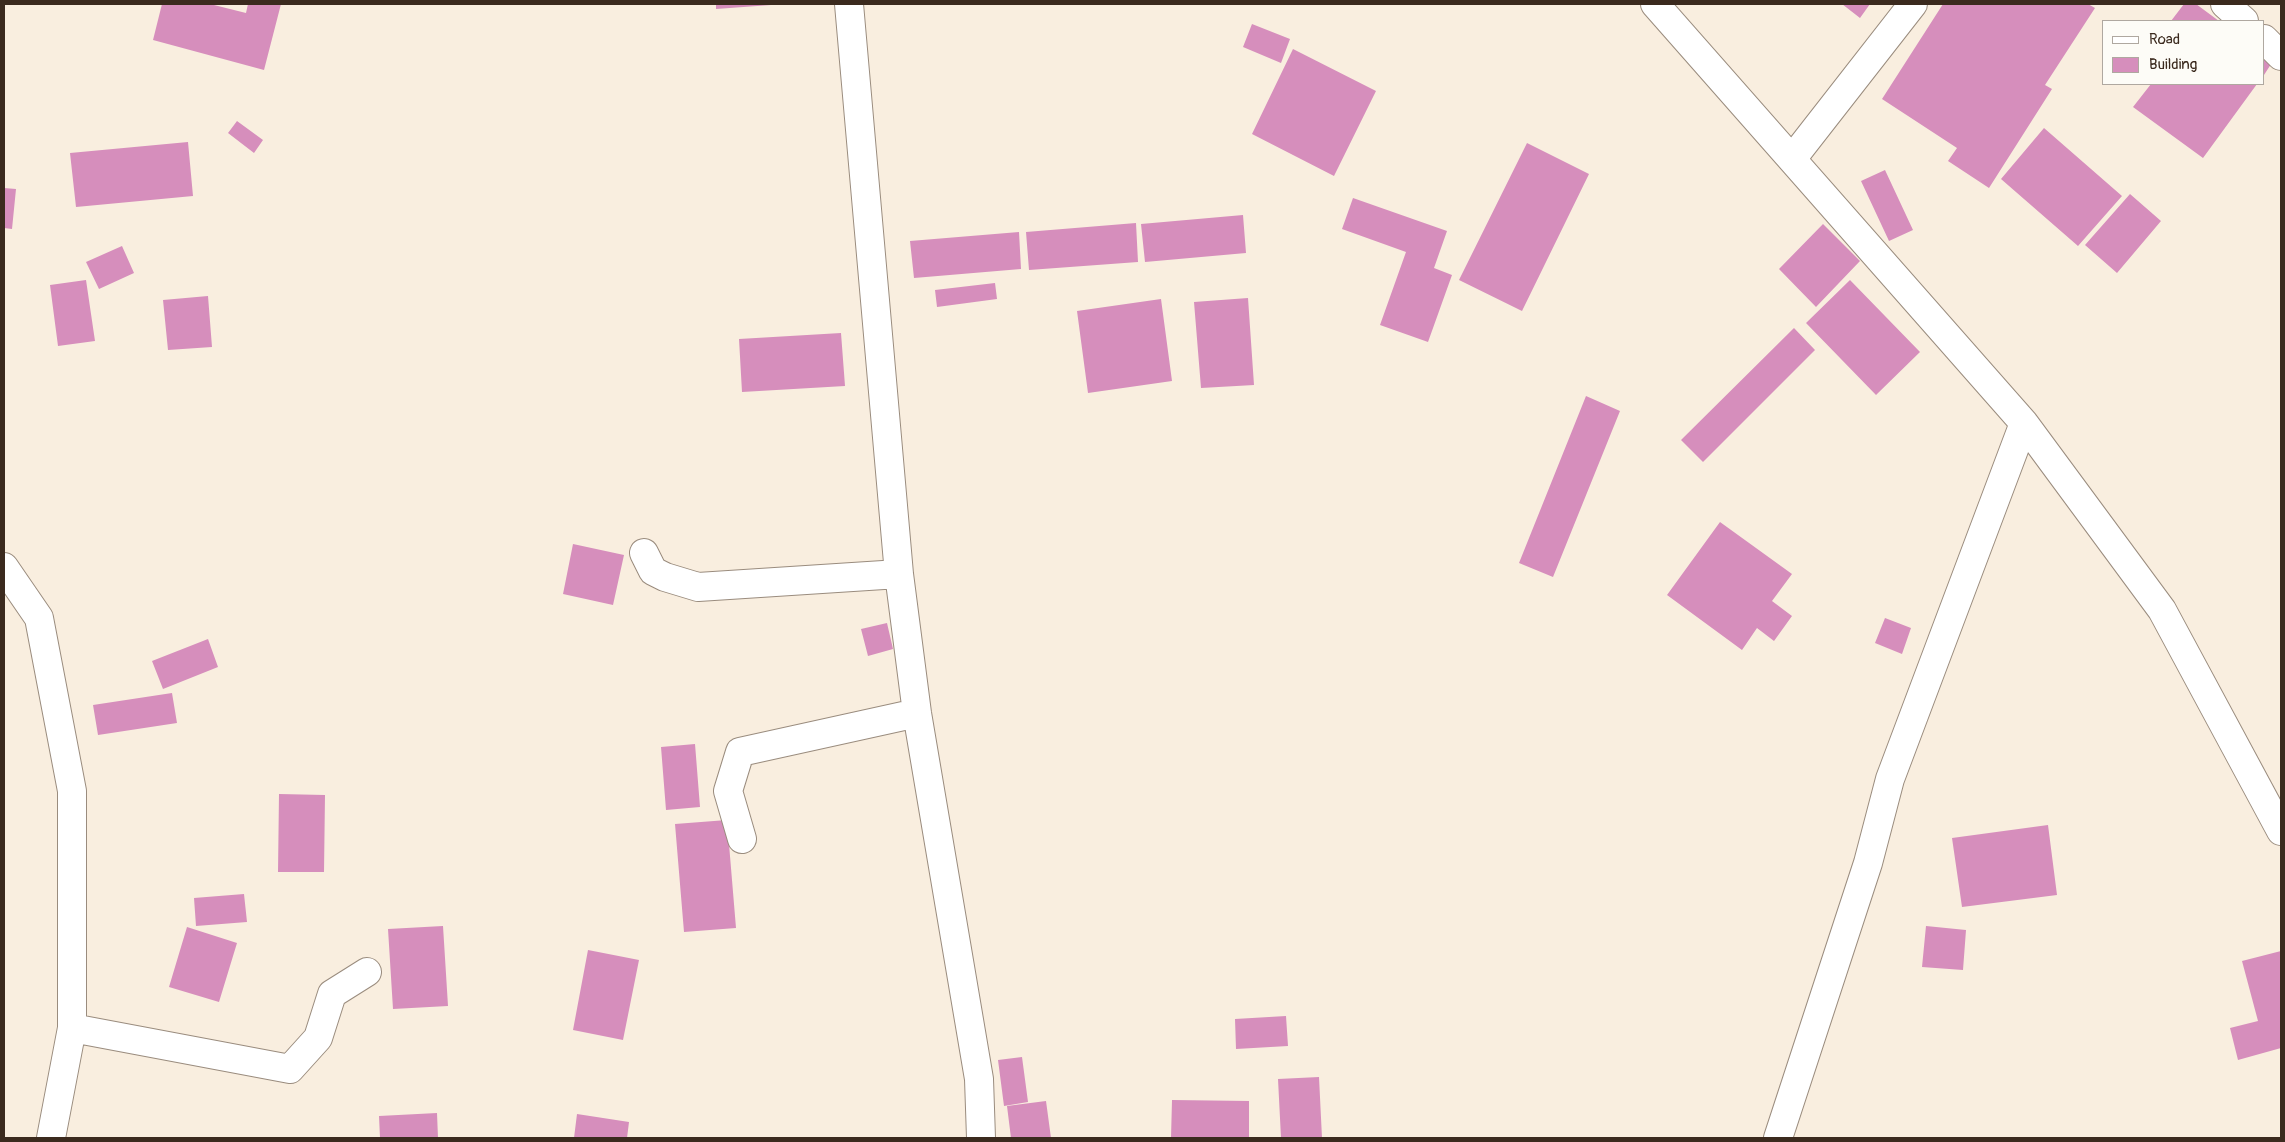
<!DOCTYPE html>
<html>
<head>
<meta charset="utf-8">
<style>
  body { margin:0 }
  #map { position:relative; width:2285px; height:1142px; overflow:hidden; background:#f9eedf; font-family:Pangolin,sans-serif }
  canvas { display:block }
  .frame { position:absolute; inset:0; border:5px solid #3b2a1e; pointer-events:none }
  .legend { position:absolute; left:2102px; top:20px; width:162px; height:65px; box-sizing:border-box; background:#fdfcf7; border:1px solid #afa8a0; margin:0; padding:6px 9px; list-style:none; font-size:15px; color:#3b2a1e }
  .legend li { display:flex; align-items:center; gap:10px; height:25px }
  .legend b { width:25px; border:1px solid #afa8a0 }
</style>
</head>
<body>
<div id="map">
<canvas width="2285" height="1142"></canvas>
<div class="frame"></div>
<ul class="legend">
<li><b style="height:6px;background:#fff"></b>Road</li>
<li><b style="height:14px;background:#d68ebc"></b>Building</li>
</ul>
</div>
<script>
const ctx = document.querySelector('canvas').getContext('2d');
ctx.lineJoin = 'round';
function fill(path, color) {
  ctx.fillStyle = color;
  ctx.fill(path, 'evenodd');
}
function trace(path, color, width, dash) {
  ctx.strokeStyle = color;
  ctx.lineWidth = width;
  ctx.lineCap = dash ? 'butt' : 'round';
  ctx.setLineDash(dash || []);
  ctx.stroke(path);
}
fill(new Path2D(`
  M162 4H210L246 13 248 4H281L264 70 153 40Z
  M716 4H771V5L716 9Z
  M1842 4H1870L1860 18Z
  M1943 4H2088L2095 8 2045 85 2052 89 1989 188 1948 161 1957 148 1882 99Z
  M2184 4H2196L2219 21H2171Z
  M1252 24 1290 39 1281 63 1243 47Z
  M1293 49 1376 91 1334 176 1252 134Z
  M2264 54 2273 61 2264 75Z
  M2151 84H2257L2203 158 2133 107Z
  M237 121 263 140 254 153 228 133Z
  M2044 128 2122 196 2078 246 2001 179Z
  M188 142 193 196 76 207 70 153Z
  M1527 143 1589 174 1522 311 1459 280Z
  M1885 170 1913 230 1889 241 1861 181Z
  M4 188 16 189 12 229 4 228Z
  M2130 194 2161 221 2117 273 2085 245Z
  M1353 198 1447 231 1434 268 1452 275 1428 342 1380 325 1406 252 1342 229Z
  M1243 215 1246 253 1145 262 1141 224Z
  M1136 223 1138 262 1029 270 1026 232Z
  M1823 224 1860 261 1816 307 1779 269Z
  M1019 232 1021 269 914 278 910 241Z
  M122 246 134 273 99 289 86 262Z
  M86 280 95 341 58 346 50 285Z
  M1850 280 1920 352 1876 395 1806 323Z
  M995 283 997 299 937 307 935 290Z
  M208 296 212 347 168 350 163 300Z
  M1248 298 1254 385 1201 388 1194 302Z
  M1161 299 1172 381 1088 393 1077 311Z
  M1794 328 1815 350 1703 462 1681 440Z
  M841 333 845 386 742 392 739 339Z
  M1586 396 1620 411 1553 577 1519 563Z
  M1720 522 1792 574 1772 601 1792 616 1774 641 1757 628 1742 650 1667 595Z
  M573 544 624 555 613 605 563 594Z
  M1885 618 1911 628 1902 654 1875 643Z
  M887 623 893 649 868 656 861 629Z
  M208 639 218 667 163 689 152 661Z
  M172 693 177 723 98 735 93 705Z
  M695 744 700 807 666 810 661 747Z
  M279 794 325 795 324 872H278Z
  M727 820 736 928 684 932 675 824Z
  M2048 825 2057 895 1962 907 1952 838Z
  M244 894 247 922 196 926 194 898Z
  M443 926 448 1006 393 1009 388 929Z
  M1926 926 1966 930 1963 970 1922 967Z
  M187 927 237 943 219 1002 169 987Z
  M588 950 639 960 623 1040 573 1030Z
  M2281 951V1048L2238 1060 2230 1028 2258 1021 2242 961Z
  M1286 1016 1288 1046 1236 1049 1235 1019Z
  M1022 1057 1028 1102 1004 1106 998 1060Z
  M1319 1077 1322 1138H1281L1278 1079Z
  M1172 1100 1249 1101V1138H1171Z
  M1046 1101 1051 1138H1011L1007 1106Z
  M437 1113 438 1138H380L379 1116Z
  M577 1114 629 1122 627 1138H574Z`), '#d68ebc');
const minor = new Path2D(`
  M849 4 899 574 917 713 979 1079 981 1138
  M1655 4 2024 423 2162 610 2281 831
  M2225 4 2244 21
  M2264 39 2281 56
  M1792 159 1913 4
  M644 553 653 571 665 577 698 587 899 574
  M4 567 39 618 72 791V1028L51 1138
  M742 839 728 791 740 752 917 713
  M72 1028 290 1069 318 1038 332 994 367 972
  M1778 1138 1868 863 1890 779 2024 423`);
trace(minor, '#9a8c7e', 30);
trace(minor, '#fff', 28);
</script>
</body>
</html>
